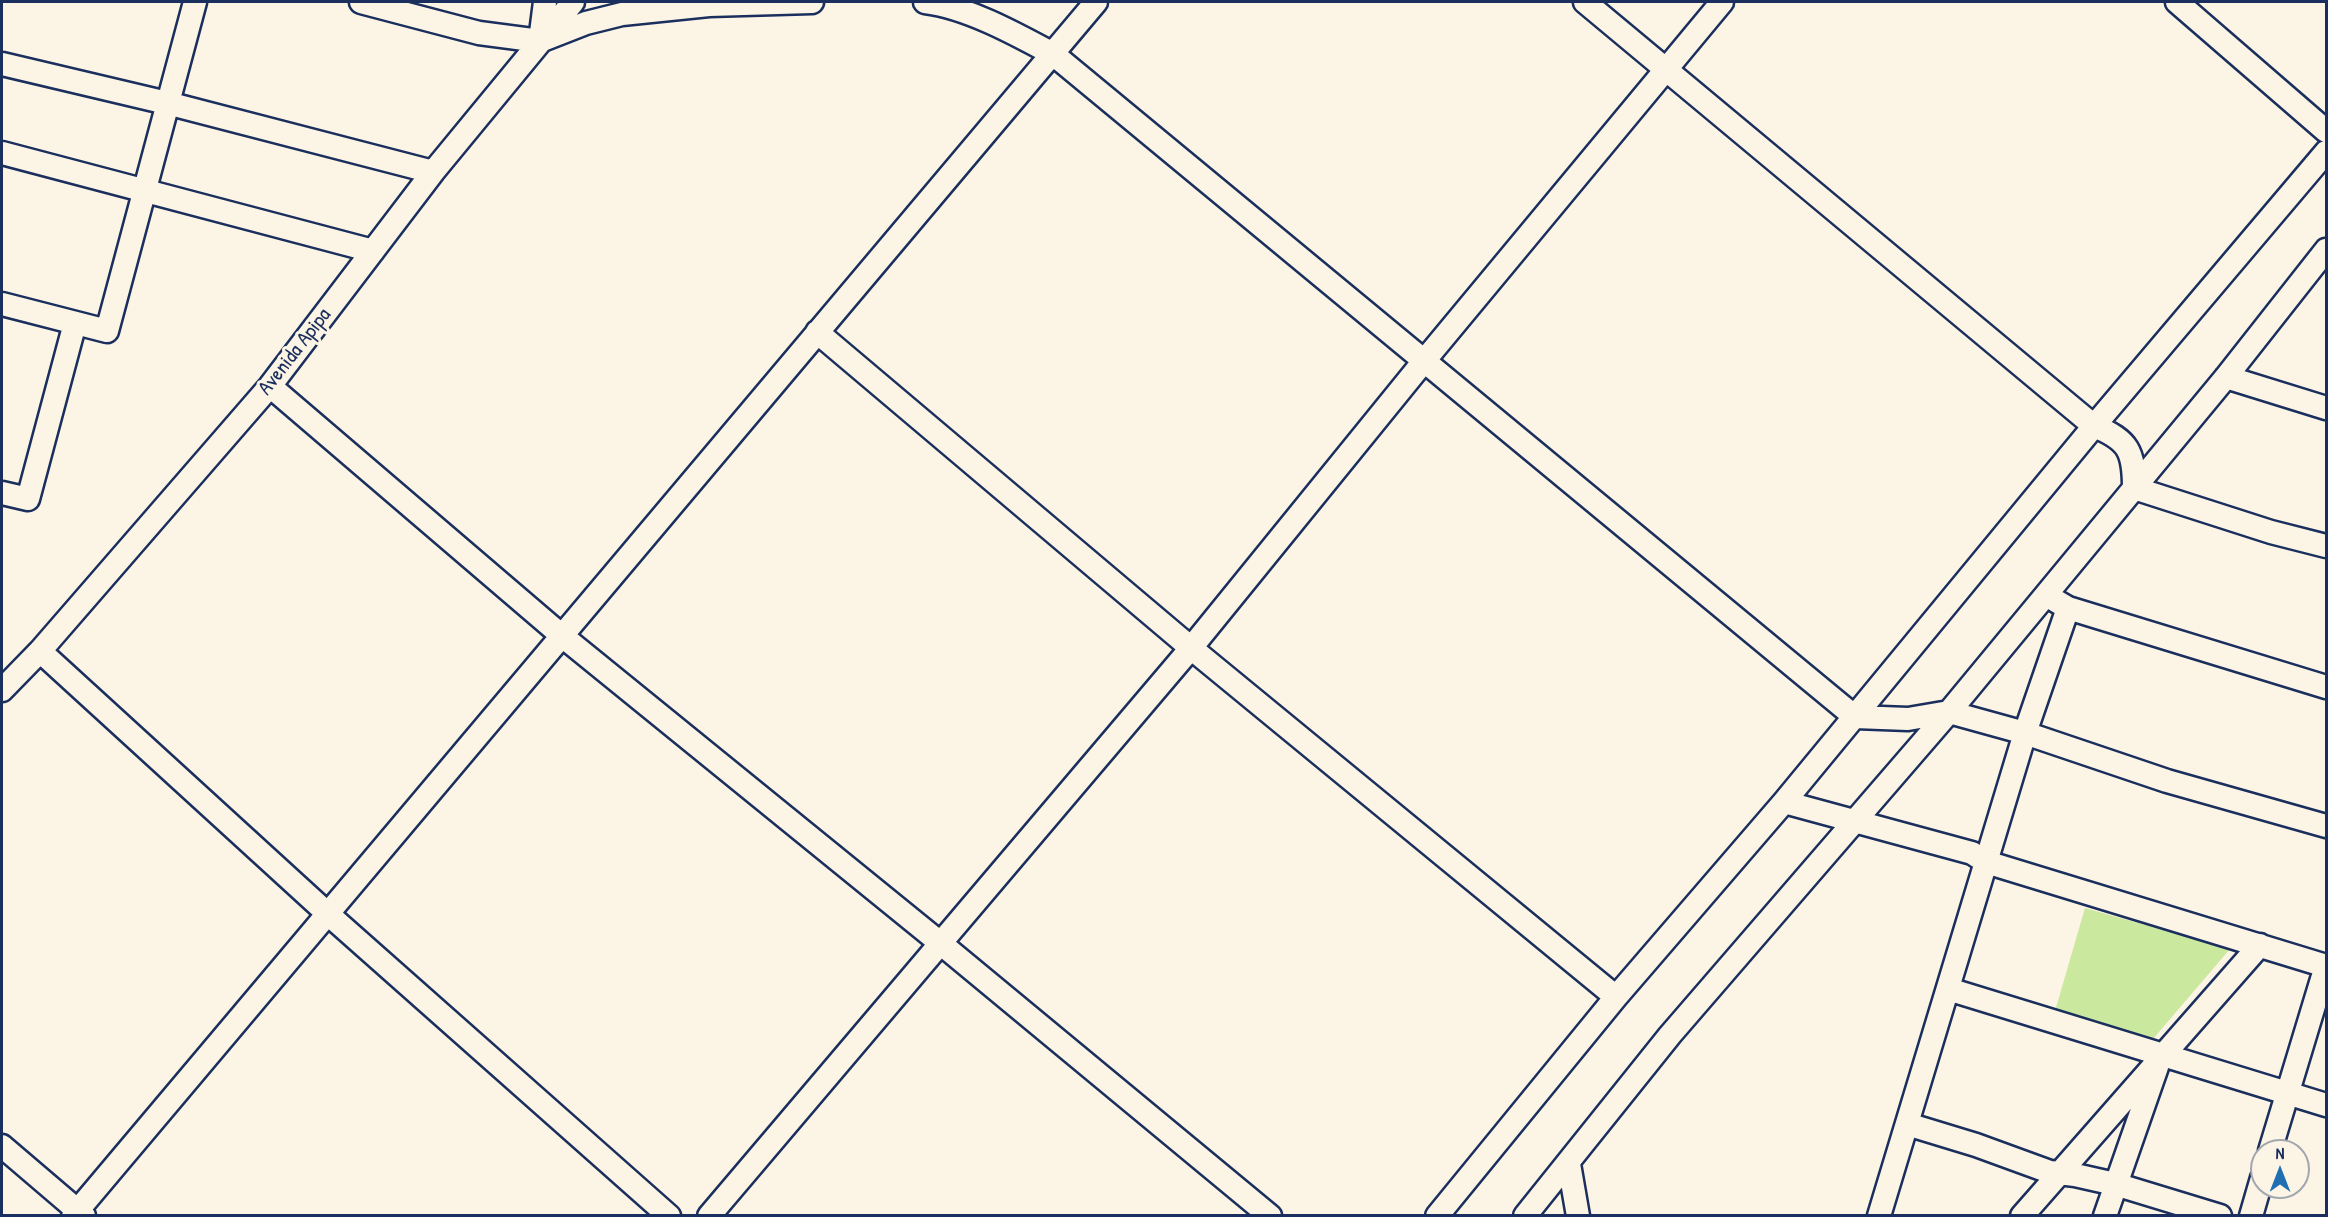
<!DOCTYPE html>
<html>
<head>
<meta charset="utf-8">
<style>
  body { margin:0 }
  #map { position:relative; width:2328px; height:1217px; overflow:hidden; background:#fcf5e5; font-family:"Patrick Hand",sans-serif }
  canvas { display:block }
  .frame { position:absolute; inset:0; border:3px solid #1b2f5e; pointer-events:none }
  .north { position:absolute; left:2250px; top:1139px; width:60px; height:60px; box-sizing:border-box; background:#fcf5e5; border:2px solid #a2a6af; border-radius:50%; rotate:0deg; font-size:16px; font-weight:700; line-height:24px; text-align:center; color:#1b2f5e }
  .north::after { content:''; display:block; margin:auto; width:21px; height:27px; background:#1f6fb2; clip-path:polygon(50% 0,100% 100%,50% 72%,0 100%) }
</style>
</head>
<body>
<div id="map">
<canvas width="2328" height="1217"></canvas>
<div class="frame"></div>
<div class="north">N</div>
</div>
<script>
const ctx = document.querySelector('canvas').getContext('2d');
ctx.lineJoin = 'round';
function fill(path, color) {
  ctx.fillStyle = color;
  ctx.fill(path, 'evenodd');
}
function trace(path, color, width, dash) {
  ctx.strokeStyle = color;
  ctx.lineWidth = width;
  ctx.lineCap = dash ? 'butt' : 'round';
  ctx.setLineDash(dash || []);
  ctx.stroke(path);
}
function write(font, color, halo, rows, align = 'center') {
  ctx.font = font + ' "Patrick Hand",sans-serif';
  ctx.lineWidth = 6;
  ctx.setLineDash([]);
  ctx.textBaseline = 'middle';
  ctx.strokeStyle = halo;
  ctx.fillStyle = color;
  for (const [text, x, y, turn = 0] of rows) {
    ctx.save();
    ctx.translate(x, y);
    ctx.rotate((+turn || 0) * Math.PI / 180);
    ctx.textAlign = isNaN(turn) ? turn : align;
    if (halo) ctx.strokeText(text, 0, 0);
    ctx.fillText(text, 0, 0);
    ctx.restore();
  }
}
fill(new Path2D(`
  M2085 908 2230 949 2153 1039 2055 1011Z`), '#cbe89f');
const minor = new Path2D(`
  M361 2 479 33 540 41 586 23 622 14 709 5 812 2
  M925 2C967 7 1016 34 1053 54L1855 717 1908 719 1949 712 2025 733 2167 781 2326 826
  M1585 2 2094 426C2129 440 2134 452 2134 488L2271 532 2326 546
  M2177 2 2326 131
  M540 41 545 2
  M2 64 167 103 433 172
  M2 153 373 251
  M2 304 107 331 195 2
  M817 332 1191 648 1616 997
  M2226 377 2326 408
  M270 386 561 635 939 942 1270 1216
  M2 493 28 499 75 323
  M2056 601 2068 608 2326 687
  M40 651 328 914 669 1216
  M2 690 40 651 270 386 433 172 573 2
  M1784 802 1972 853 1986 862 2326 966
  M1948 989 2326 1105
  M1907 1124 1976 1145 2050 1172 2075 1175 2115 1184 2220 1216
  M2 1146 84 1216
  M2270 1151 2326 966
  M1569 1164 1578 1216
  M73 1216 1096 2
  M709 1216 1191 648 1424 361 1722 2
  M1437 1216 1616 997 1784 802 2094 426 2326 152
  M1525 1216 1670 1035 1949 712 2226 377 2326 250
  M1879 1216 2025 733 2068 608
  M2022 1216 2260 945
  M2105 1216 2157 1067
  M2251 1216 2262 1178`);
trace(minor, '#1b2f5e', 27);
trace(minor, '#fcf5e5', 22);
write('21px', '#1b2f5e', '#fcf5e5', [
  ["Avenida Apipa",295,352,-52]
]);
</script>
</body>
</html>
